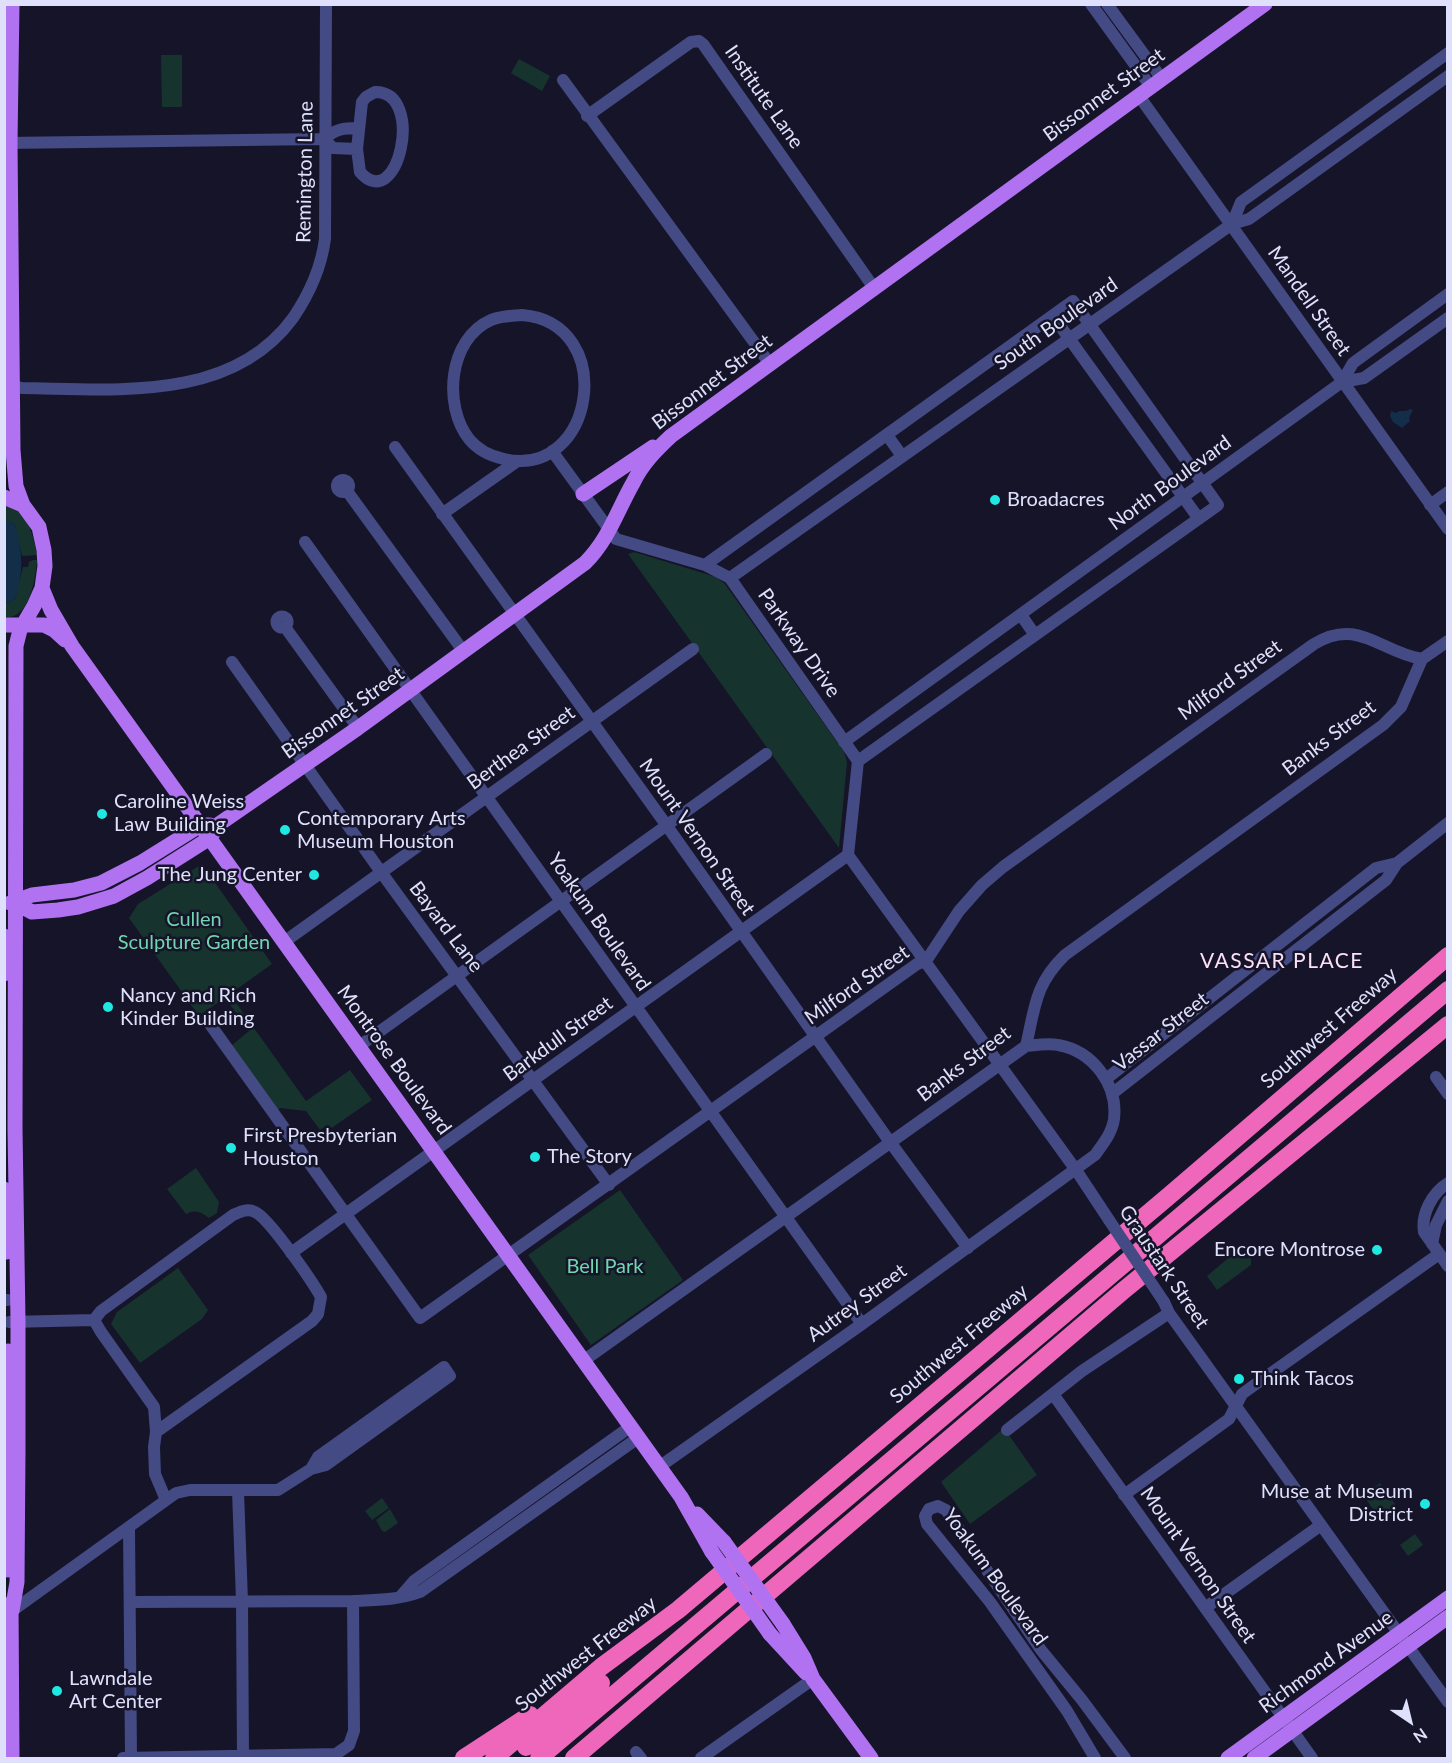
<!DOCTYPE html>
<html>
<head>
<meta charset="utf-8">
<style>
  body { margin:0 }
  #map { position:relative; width:1452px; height:1763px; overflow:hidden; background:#151429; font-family:Lato,sans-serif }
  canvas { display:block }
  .frame { position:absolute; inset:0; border:6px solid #dfe0fc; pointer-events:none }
  .north { position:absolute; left:1380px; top:1691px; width:60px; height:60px; -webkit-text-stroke:4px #151429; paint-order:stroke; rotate:145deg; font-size:16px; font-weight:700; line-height:24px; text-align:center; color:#dfe0fc }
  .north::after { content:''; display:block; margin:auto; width:21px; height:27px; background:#dfe0fc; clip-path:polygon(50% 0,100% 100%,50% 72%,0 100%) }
</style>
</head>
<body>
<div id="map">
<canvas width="1452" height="1763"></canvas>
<div class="frame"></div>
<div class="north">N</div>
</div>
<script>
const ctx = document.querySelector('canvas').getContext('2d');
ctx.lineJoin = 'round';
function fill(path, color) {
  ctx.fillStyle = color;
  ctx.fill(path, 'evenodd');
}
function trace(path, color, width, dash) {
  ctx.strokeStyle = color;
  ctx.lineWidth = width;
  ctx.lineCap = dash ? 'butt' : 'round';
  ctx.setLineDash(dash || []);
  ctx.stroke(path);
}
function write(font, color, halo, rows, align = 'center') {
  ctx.font = font + ' Lato,sans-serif';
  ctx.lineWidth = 5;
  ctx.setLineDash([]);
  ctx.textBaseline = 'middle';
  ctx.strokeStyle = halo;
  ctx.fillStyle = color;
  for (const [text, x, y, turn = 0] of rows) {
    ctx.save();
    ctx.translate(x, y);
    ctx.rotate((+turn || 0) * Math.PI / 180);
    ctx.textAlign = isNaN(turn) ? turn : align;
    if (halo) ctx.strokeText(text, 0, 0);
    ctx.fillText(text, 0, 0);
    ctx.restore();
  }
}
fill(new Path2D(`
  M161 55H182V107H162Z
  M519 59 550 76 542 91 511 73Z
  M5 505C27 506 34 538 37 555L22 556 15 525 9 521H5Z
  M634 552 716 577 725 584 844 752 847 762 839 848 628 554Z
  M33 560H37C36 578 29 620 5 617L4 602 9 603 15 599 23 567H28L29 562Z
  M202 864 272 964 199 1016 129 918 138 904Z
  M234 1000 306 1101 350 1070 372 1100 330 1129 327 1125 320 1130 306 1111 280 1108 277 1111 231 1046 249 1031 229 1003Z
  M196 1168 219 1202 217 1213 209 1218C201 1212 195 1209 186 1214L167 1189Z
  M620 1190 683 1280 591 1345 528 1255Z
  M1239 1249 1246 1259 1250 1257 1251 1259V1265L1217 1290 1207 1276Z
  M178 1268 208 1310 202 1319 140 1363 111 1324 117 1312Z
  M1004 1428 1037 1475 970 1524 941 1482Z
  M1380 1483 1397 1507 1380 1519 1363 1495Z
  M382 1498 389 1508 372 1520 365 1511Z
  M390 1509 398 1523 385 1532 382 1531 376 1520Z
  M1415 1534 1423 1545 1408 1556 1400 1545Z`), '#17332e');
fill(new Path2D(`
  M1410 409 1413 410 1409 418 1410 421 1402 428 1393 422 1390 416 1391 411 1396 413 1399 411H1406Z
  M5 521H9L15 525C23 552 24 573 15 599L9 603 5 602Z`), '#132e48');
trace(new Path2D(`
  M1091 4 1151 87
  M1107 4 1162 79
  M563 80 770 364
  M375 92C426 91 398 216 360 172L357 149 362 102 366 97Z
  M1139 96 1448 529
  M587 116 691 42 699 41 703 44 874 288
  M324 139C335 129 344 128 358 128
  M324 139 333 148 357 149
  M4 143 324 139
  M1232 224 1241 202 1448 53
  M522 315C619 323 595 480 504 459 490 456 478 450 469 439 443 406 448 339 491 320 500 316 512 316 522 315Z
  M1053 316 1199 519
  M1342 382 1364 378 1448 318
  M13 386 22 388C114 389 231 403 293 318 310 293 321 269 325 239L326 4
  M887 435 902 456
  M395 447 667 826 885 1135 968 1248
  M552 451 616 539 705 565 730 578 858 761 848 855
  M337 486a6 6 0 1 1 12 0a6 6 0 1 1-12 0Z
  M347 491 464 652
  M1430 505 1448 492
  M442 514 516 462
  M305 542 862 1324
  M705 565 1073 301 1218 505 858 761
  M730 578 1232 224 1249 219 1448 76
  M1021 615 1035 635
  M276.5 622a5.5 5.5 0 1 1 11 0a5.5 5.5 0 1 1-11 0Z
  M285 627 358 728
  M232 662 381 872 609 1185
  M844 742 1342 382 1353 363 1448 294
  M848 855 1076 1170 1109 1220
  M284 942 693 649
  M207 1020 420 1318 917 964 926 961 959 911 982 885 1003 867 1314 644C1358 617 1380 652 1422 659
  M358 1047 766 754
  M1436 1077 1448 1094
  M1106 1079 1376 868 1397 863
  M1113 1093 1386 880 1397 863 1448 823
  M1448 1183C1432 1193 1421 1214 1424 1232L1448 1266
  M1432 1244 1436 1225 1448 1201
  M291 1253 848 855
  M4 1300H8
  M1164 1302 1169 1313 1448 1702
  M94 1320 101 1311 233 1215C240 1212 247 1208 255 1212 269 1218 312 1281 321 1297L318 1314 312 1321 156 1432
  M94 1320 101 1332 154 1407 156 1432 154 1447 155 1474 166 1500
  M9 1322 94 1320
  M583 1361 1026 1046C1035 1007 1035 984 1065 955L1383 725 1401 707 1422 659 1448 641
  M1053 1394 1312 1758
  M1007 1430 1082 1371 1169 1313
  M659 1467 862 1324 1095 1155C1103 1144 1112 1133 1114 1119 1118 1085 1093 1051 1058 1045 1049 1043 1036 1045 1026 1046
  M238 1491 242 1601 243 1758
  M1124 1495 1229 1419 1242 1394 1253 1386 1439 1254
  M129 1528 131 1758
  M401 1596 414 1581 630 1427
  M130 1602 353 1601C375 1600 399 1600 420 1592L638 1438
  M1205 1608 1321 1525
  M12 1611 176 1493 190 1490H278L311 1469 326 1465 450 1376 444 1367 318 1457 311 1469
  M636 1752 641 1758
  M123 1758 336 1754 349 1745 354 1731 353 1601
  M701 1758 813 1679
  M1095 1758 1067 1711 990 1602 927 1524 925 1516 929 1509 938 1506 946 1510 1041 1650 1082 1700 1125 1758`), '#444a83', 12);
trace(new Path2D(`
  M583 494 653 447
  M4 497 23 505
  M42 588 51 610 72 646 681 1497 712 1552
  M4 625H44L54 630 65 640
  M10 903 32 895 74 890 101 883 140 863 201 825H210
  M15 903 32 912 58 910 78 907 114 896 147 878 210 838 219 824 358 728 585 563C609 539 617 511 633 483 642 464 656 450 671 436L1265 4
  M4 936V974
  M4 1189 7 1252
  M697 1514 724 1542
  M8 1570V1351
  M11 1603 12 1758
  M12 1611 17 1582 18 1451V1321L15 1128 16 646 20 630 34 606 42 588 45 566 44 550 39 527 23 505 16 486 13 450 10 143 12 4
  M783 1624 804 1658 813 1679 871 1758
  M770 1634 806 1673
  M1228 1758 1448 1598
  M1254 1758 1448 1617`), '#b072f0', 15);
trace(new Path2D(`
  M526 1747 601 1683
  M464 1758 530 1715
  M494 1758 601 1667 678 1610 1170 1195 1448 956
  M539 1758 1448 990
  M574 1758 1124 1290 1448 1025`), '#ef67ba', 18);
trace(new Path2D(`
  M1109 1220 1164 1302`), '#444a83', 12);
trace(new Path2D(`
  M724 1542 783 1624
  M712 1552 770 1634`), '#b072f0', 15);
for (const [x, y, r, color] of [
  [995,500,6,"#1fe8e2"],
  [102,814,6,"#1fe8e2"],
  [285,830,6,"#1fe8e2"],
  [314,875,6,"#1fe8e2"],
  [108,1007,6,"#1fe8e2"],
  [231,1148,6,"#1fe8e2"],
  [535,1157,6,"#1fe8e2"],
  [1377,1250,6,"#1fe8e2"],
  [1239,1379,6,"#1fe8e2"],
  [1425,1504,6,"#1fe8e2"],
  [57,1691,6,"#1fe8e2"]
]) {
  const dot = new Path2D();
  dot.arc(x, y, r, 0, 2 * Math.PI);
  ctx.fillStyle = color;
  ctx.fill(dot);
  trace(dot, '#151429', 2);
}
write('20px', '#dfe0fc', '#151429', [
  ["Bissonnet Street",1104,95,-36],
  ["Institute Lane",764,97,55],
  ["Remington Lane",305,172,-89],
  ["Mandell Street",1309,301,55],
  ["South Boulevard",1056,324,-35],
  ["Bissonnet Street",712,382,-37],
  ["North Boulevard",1170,483,-36],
  ["Parkway Drive",799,643,55],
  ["Milford Street",1230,680,-36],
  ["Bissonnet Street",343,713,-35],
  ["Banks Street",1329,738,-37],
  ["Berthea Street",521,748,-36],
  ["Mount Vernon Street",697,837,55],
  ["Yoakum Boulevard",599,922,55],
  ["Bayard Lane",446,927,53],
  ["Milford Street",857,985,-35],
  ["Southwest Freeway",1329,1028,-41],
  ["Vassar Street",1161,1032,-38],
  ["Barkdull Street",558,1039,-36],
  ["Montrose Boulevard",394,1060,54],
  ["Banks Street",964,1064,-37],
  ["Graustark Street",1164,1267,56],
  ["Autrey Street",857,1303,-36],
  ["Southwest Freeway",959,1344,-40],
  ["Mount Vernon Street",1198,1565,55],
  ["Yoakum Boulevard",995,1577,54],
  ["Southwest Freeway",586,1654,-38],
  ["Richmond Avenue",1326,1662,-36]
]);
write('20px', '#dfe0fc', '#151429', [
  ["Broadacres",1007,500],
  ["Caroline Weiss",114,802],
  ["Law Building",114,825],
  ["Contemporary Arts",297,819],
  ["Museum Houston",297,842],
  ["The Jung Center",302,875,"right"],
  ["Nancy and Rich",120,996],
  ["Kinder Building",120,1019],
  ["First Presbyterian",243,1136],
  ["Houston",243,1159],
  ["The Story",547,1157],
  ["Encore Montrose",1365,1250,"right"],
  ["Think Tacos",1251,1379],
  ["Muse at Museum",1413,1492,"right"],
  ["District",1413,1515,"right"],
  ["Lawndale",69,1679],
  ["Art Center",69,1702]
], 'left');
write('20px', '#71d6af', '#151429', [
  ["Cullen",194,920],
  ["Sculpture Garden",194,943],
  ["Bell Park",605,1267]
]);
ctx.letterSpacing = '1.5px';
write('21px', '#fce1f6', '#151429', [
  ["VASSAR PLACE",1282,961]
]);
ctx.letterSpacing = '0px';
</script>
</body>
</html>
